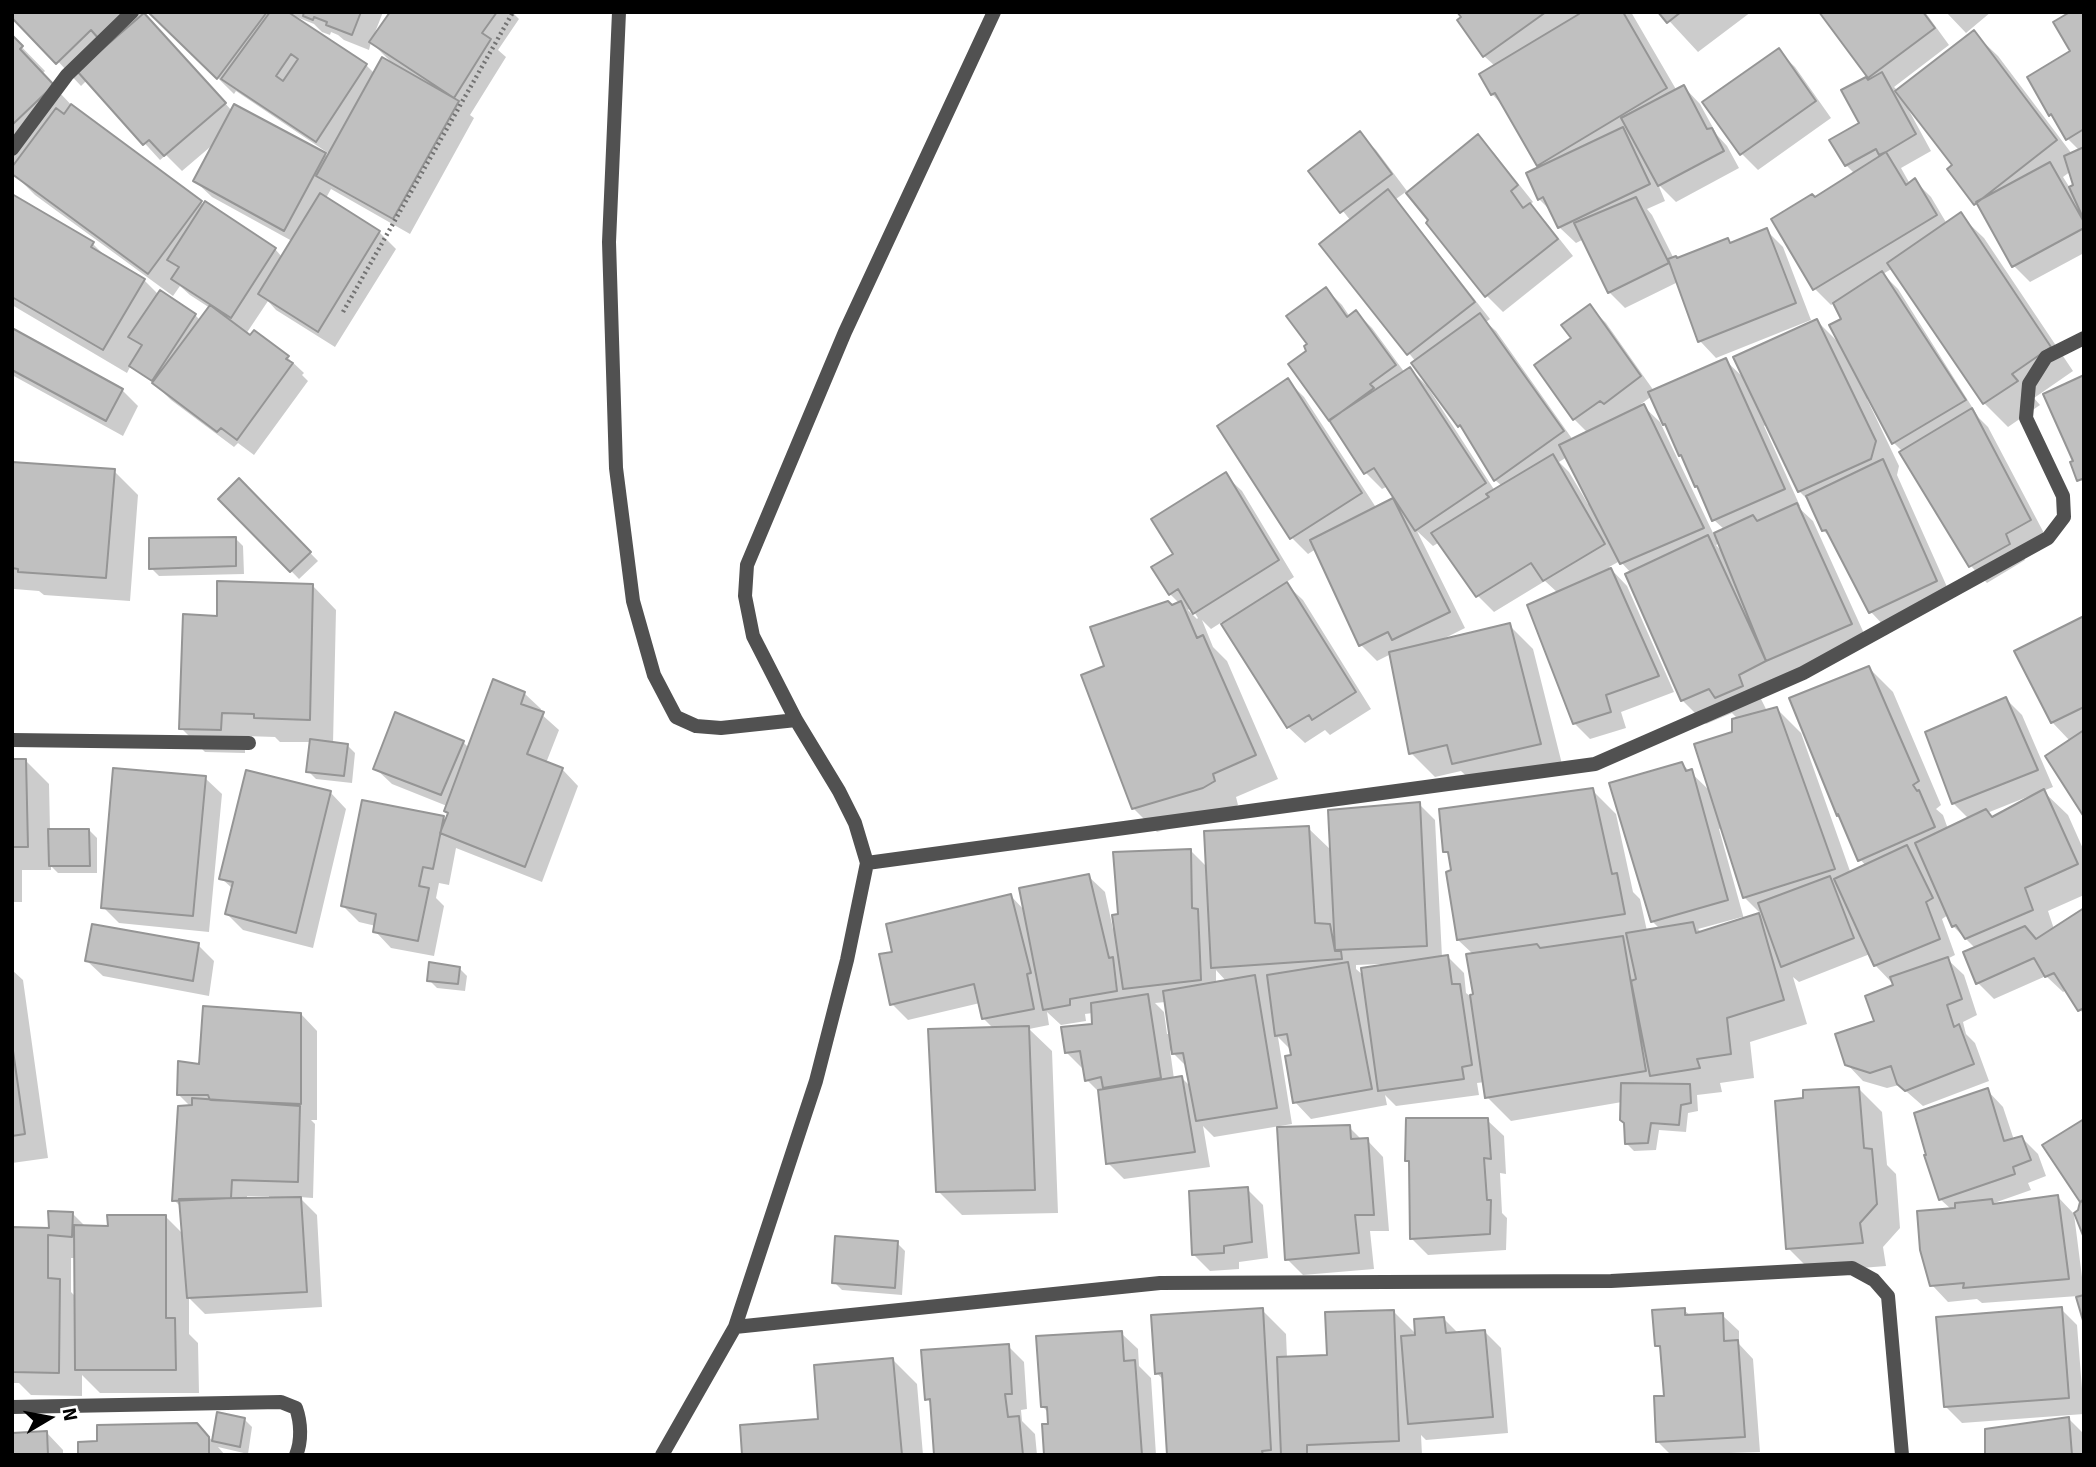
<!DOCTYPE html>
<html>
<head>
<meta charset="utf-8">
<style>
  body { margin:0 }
  #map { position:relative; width:2096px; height:1467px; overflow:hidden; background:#fff; font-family:Signika,sans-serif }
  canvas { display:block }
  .frame { position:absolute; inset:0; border:14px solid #000; pointer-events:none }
  .north { position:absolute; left:14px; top:1383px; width:70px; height:70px; -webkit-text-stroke:5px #fff; paint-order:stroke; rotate:80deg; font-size:19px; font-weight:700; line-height:28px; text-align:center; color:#000 }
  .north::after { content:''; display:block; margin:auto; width:24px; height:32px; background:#000; clip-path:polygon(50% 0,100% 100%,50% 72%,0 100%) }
</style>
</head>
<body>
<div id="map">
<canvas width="2096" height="1467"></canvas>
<div class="frame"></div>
<div class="north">N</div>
</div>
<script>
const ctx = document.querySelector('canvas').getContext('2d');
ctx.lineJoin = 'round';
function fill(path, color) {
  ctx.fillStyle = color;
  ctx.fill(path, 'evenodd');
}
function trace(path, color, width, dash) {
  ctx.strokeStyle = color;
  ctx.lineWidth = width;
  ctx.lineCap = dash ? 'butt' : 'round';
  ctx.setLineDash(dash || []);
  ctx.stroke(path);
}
fill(new Path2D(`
  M12 12H144L232 111 235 106 326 156 328 153 236 91 234 94 151 12H383L374 35 392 12H512L519 19 498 50 506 57 470 115 474 118 410 234 331 189 326 198 379 232 396 249 335 347 276 310 268 301 246 334 287 357 304 373 302 375 308 381 254 455 238 443 234 447 171 400 155 384 131 365 127 373 12 305V196L93 244 109 260 144 280 159 295 195 315 201 321 210 308 190 295 180 286 173 296 35 195 12 172V37L45 71 42 74 77 111 204 205 275 249 282 257 292 241 212 197 195 181 216 142 182 171 166 155 160 160 87 80 81 86ZM294 16 314 24 322 32 330 35 331 32 338 35 344 40 369 50 371 42 393 64 374 73 366 65 293 18Z
  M1459 12H1631L1677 91 1684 87 1700 104 1717 135 1727 146 1739 168 1676 202 1658 184 1665 201 1647 209 1652 215 1674 259 1677 260 1728 240 1732 244 1766 230 1783 247 1811 320 1716 358 1700 341 1678 282 1625 308 1609 292 1584 239 1576 243 1559 227 1553 213 1539 199 1541 168 1505 108 1492 94 1481 75 1495 66 1484 56Z
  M1661 12H1751L1698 52Z
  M1821 12H1925L1949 45 1894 87 1898 91 1974 33 1998 56 2072 154 2080 151 2068 139 2051 114 2029 77 2072 51 2084 12V253L2030 282 2014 266 1983 212 1975 203 1955 165 1906 105 1931 151 1901 168 1910 184 1915 181 1931 197 1947 224 1960 215 1984 238 2073 371 2034 398 2040 405 2008 427 1984 403 1893 268 1883 274 1898 289 1979 418 1988 427 2046 537 2021 551 2025 560 1987 583 1971 566 1903 452 1894 443 1870 398 1867 399 1899 466 1897 475 1952 598 1887 629 1871 612 1834 541 1823 530 1810 502 1799 491 1767 424 1764 426 1800 506 1798 507 1813 521 1867 640 1761 699 1767 711 1777 709 1801 733 1851 874 1866 866 1860 859 1842 819 1838 815 1792 699 1869 668 1893 692 1941 805 1936 809 1943 815 1948 829 1969 819 1953 803 2006 699 2022 715 2053 787 2043 791 2068 815 2084 851V895L2048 911 2054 929 2084 910V1015L2067 990 2063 992 2046 976 1994 999 1978 983 1976 949 1953 926 1948 915 1942 919 1955 955 1947 959 1964 975 1977 1015 1963 1022 1966 1034 1975 1043 1989 1081 1923 1106 1899 1085 1887 1088 1863 1081 1847 1064 1876 1022 1895 986 1875 965 1870 954 1799 982 1793 977 1807 1024 1750 1042 1754 1078 1720 1083 1722 1092 1697 1095 1698 1111 1688 1113 1686 1132 1659 1130 1656 1150 1634 1151 1626 1143 1622 1102 1511 1121 1487 1097 1485 1082 1477 1083 1479 1095 1396 1106 1385 1095 1387 1105 1311 1119 1295 1102 1292 1051 1278 1037 1292 1124 1214 1137 1203 1126 1210 1167 1124 1179 1108 1163 1100 1093 1087 1080 1085 1068 1083 1069 1066 1052 1094 1025 1093 1013 1085 1014 1086 1021 1061 1025 1047 1012 1049 1025 1029 1029 1052 1051 1058 1213 962 1215 938 1191 994 1029 984 1019 980 1003 908 1020 892 1004 894 954 1011 896 1025 911 1088 876 1105 892 1113 929H1116L1120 916 1190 850 1208 868 1308 828 1332 851 1419 804 1435 820 1442 957H1448L1464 973 1466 993 1470 996H1475L1474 955 1458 940 1451 857 1445 851 1592 790 1616 814 1633 892 1640 899 1647 931 1660 929 1653 922 1612 784 1682 764 1710 791 1734 733 1738 719 1732 713 1706 724 1682 700 1631 573 1620 561 1609 567 1627 586 1674 692 1621 712 1626 728 1590 739 1574 723 1558 593 1545 581 1494 612 1478 596 1440 542 1433 546 1417 531 1465 628 1441 640 1509 625 1533 649 1563 768 1478 787 1461 771 1435 777 1411 753 1391 654 1377 661 1361 645 1316 549 1308 554 1292 538 1219 426 1288 381 1304 397 1377 509 1396 499 1388 486 1382 489 1366 473 1331 420 1309 351 1326 289 1342 305 1350 317 1356 312 1372 328 1405 373 1410 369 1427 386 1495 491 1502 486 1495 480 1469 435 1459 426 1414 363 1416 362 1322 245 1351 221 1311 172 1359 134 1376 150 1407 191 1396 199 1490 319 1486 322 1496 331 1573 440 1588 433 1574 419 1573 338 1589 306 1606 323 1654 391 1725 360 1745 379 1817 321 1841 345 1843 320 1835 303 1831 305 1815 289 1773 220 1815 199 1855 174 1846 165 1862 124 1868 82 1872 80ZM2071 171 2076 186 2070 188 2063 177ZM1652 396 1664 424 1670 430 1681 455 1684 459 1696 486 1702 492 1714 520 1725 530 1714 535 1660 422 1641 404ZM1567 457 1590 503 1588 504 1569 472 1559 462ZM1720 543 1724 554 1716 545ZM2032 795 2033 797 1993 819 1987 813ZM1722 828 1744 897 1761 914 1744 919 1719 829ZM1742 917 1743 920 1702 933 1698 929ZM1381 964V967L1364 976 1356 969V965ZM1216 970 1227 982 1216 984ZM1166 1002 1171 1034H1167L1164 1012 1155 1003ZM1170 1050 1188 1068 1192 1088 1181 1077 1174 1079Z
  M1946 12H1991L1966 33Z
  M1778 51 1795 67 1831 118 1758 170 1741 153Z
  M1478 137 1494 153 1533 202 1529 205 1546 222 1573 256 1503 312 1487 296 1428 223Z
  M12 330 122 390 138 406 123 436 12 375Z
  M12 464 114 471 138 495 130 601 44 595 39 591 14 589 12 594Z
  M1225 475 1242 491 1294 577 1285 583 1303 600 1371 709 1330 735 1325 730 1305 743 1288 727 1222 622 1211 629 1202 620 1213 647 1227 661 1278 779 1236 797 1238 805 1227 811 1157 832 1133 808 1106 667 1172 607 1179 603 1170 594 1154 567 1175 554ZM1191 607 1198 618 1197 619 1188 610Z
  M239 480 318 561 299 579 221 499Z
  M235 538 243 546 244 574 159 576 151 568Z
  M313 586 336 610 333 744 347 745 355 753 352 783 316 779 308 771 311 742H280L275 737 245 736V753L205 752 181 728Z
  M2084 618V814L2070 741 2052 722 2017 652Z
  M524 693 541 709 540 713 559 730 546 763 562 769 578 786 542 882 456 848 449 885 439 883 436 898 444 906 434 956 391 948 375 931 376 926 359 922 343 906 443 818 447 822 450 814 447 806 392 784 375 768 463 742 469 748Z
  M25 760 49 784 50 830H89L97 838V873H58L51 866V870H22V902H12V761Z
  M205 778 222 794 209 932 119 923 103 907Z
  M330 792 346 809 313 948 243 930 227 914 233 889 221 878Z
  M198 945 214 961 209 996 103 976 86 960Z
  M459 968 467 976 465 991 437 988 429 980Z
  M12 970 23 980 48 1158 12 1163Z
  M301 1014 317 1031V1120H311L315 1124 313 1198 299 1197 317 1215 322 1307 205 1314 189 1298V1334L198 1343 199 1393H100L82 1375V1396L31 1395 19 1383H12V1229L51 1230 72 1213 86 1227H109L165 1216 184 1235 182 1208 174 1200 191 1107 178 1094 201 1066ZM247 1196H269V1199L247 1200ZM71 1258H76V1297L71 1292Z
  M1858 1088 1882 1112 1887 1165 1896 1174 1900 1228 1883 1247 1886 1266 1812 1272 1788 1248Z
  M1987 1090 2003 1107 2014 1140 2022 1138 2038 1154 2046 1176 2028 1183 2031 1190 1994 1203 1997 1205 2058 1197 2074 1214 2084 1293V1317L2078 1296 1982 1303 1977 1299 1948 1302 1932 1285 1952 1210 1940 1199Z
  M1487 1120 1504 1136 1506 1174 1500 1173 1502 1213 1507 1218 1506 1250 1428 1255 1412 1239 1411 1165 1406 1160Z
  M1349 1127 1362 1140H1367L1383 1157 1389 1231H1370L1374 1269 1303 1275 1287 1259Z
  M1247 1189 1263 1205 1268 1258 1239 1262V1269L1210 1271 1193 1254Z
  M897 1243 905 1251 902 1295 842 1290 834 1282Z
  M2061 1309 2077 1325 2084 1414 1962 1423 1945 1406Z
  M1262 1310 1286 1334 1287 1358 1328 1356 1394 1312 1417 1335 1443 1318 1459 1334 1485 1332 1501 1348 1508 1433 1426 1440 1421 1435 1422 1455H1168L1164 1381 1157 1373Z
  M1684 1310 1691 1316 1722 1315 1739 1331V1344L1753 1359 1760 1452 1671 1455 1658 1442 1666 1398 1662 1351 1657 1345Z
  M1121 1333 1138 1349 1139 1366 1151 1378 1156 1455H1045L1050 1425 1049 1413 1042 1406Z
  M1008 1346 1024 1362 1027 1409 1021 1410 1022 1421 1035 1434 1037 1455H936L932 1404 927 1399Z
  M893 1360 917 1384 923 1455H744L820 1420Z
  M218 1414 244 1419 252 1427 248 1454 218 1447 225 1455H80L99 1443 196 1425 214 1442Z
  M2069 1419 2084 1434V1455H1987Z
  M47 1433 63 1450V1455H12Z`), '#0003');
const building = new Path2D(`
  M12 12H127L99 39 91 30 56 64 12 18Z
  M148 12H267L217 79Z
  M270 12H288L367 64 316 142 221 79ZM291 54 298 59 283 81 276 76Z
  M304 12H361L352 35 326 25 327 22 314 17 313 20 303 16Z
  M390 12H497L482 33 491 39 454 98 369 42Z
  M1457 12H1546L1483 57 1457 20 1461 17Z
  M1578 12H1623L1667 88 1537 166 1495 93 1491 95 1479 74 1579 14Z
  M1658 12H1681L1667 23Z
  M1819 12H1923L1935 28 1868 78Z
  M2070 12H2084V129L2066 140 2051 114 2049 116 2027 77 2070 51 2053 22Z
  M144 13 226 103 164 156 149 140 143 145 77 71Z
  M1974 30 2057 140 1974 205 1947 169 1952 165 1895 91Z
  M12 35 23 46 20 49 54 85 12 125Z
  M1779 48 1816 101 1740 155 1702 102Z
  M382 57 459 101 393 219 316 176Z
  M1882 72 1916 134 1886 152 1879 155 1876 149 1845 166 1829 140 1859 123 1841 90 1866 77 1868 80Z
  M1684 85 1707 129 1712 128 1724 151 1658 186 1621 118Z
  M71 104 202 201 148 274 12 174V167L56 108 64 114Z
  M234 104 326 153 284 231 193 181Z
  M1623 127 1650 184 1558 228 1543 197 1538 200 1526 173Z
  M1360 131 1392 174 1340 213 1308 171Z
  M1478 134 1518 185 1511 191 1523 208 1530 203 1558 239 1485 297 1426 223 1428 220 1406 193Z
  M2084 147V220L2069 187 2073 185 2064 156Z
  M1886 152 1906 185 1915 178 1937 215 1813 290 1771 219 1812 194 1815 197Z
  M2050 162 2084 222V228L2012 267 1976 202Z
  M1388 189 1475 302 1407 355 1319 244Z
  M320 193 380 231 318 332 258 294Z
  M12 194 94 242 91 247 145 279 103 350 12 297Z
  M1636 197 1669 263 1608 293 1574 223Z
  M205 201 276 248 231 318 171 279 179 267 167 260Z
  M1961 212 2051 347 2012 374 2018 381 1983 404 1887 263Z
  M1767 228 1796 303 1698 342 1668 259 1676 256 1677 258 1728 238 1730 243Z
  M1882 271 1966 400 1892 444 1829 325 1841 319 1833 303Z
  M1326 287 1347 317 1356 310 1396 365 1370 384 1374 388 1329 421 1288 364 1306 351 1304 346 1307 344 1286 316Z
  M160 290 196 314 152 381 129 366 142 345 128 337Z
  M1590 304 1641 376 1604 404 1600 401 1573 420 1534 365 1571 338 1561 325Z
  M210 305 250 335 254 330 289 356 286 359 293 363 237 440 221 428 217 432 152 383Z
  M1480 313 1564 431 1494 481 1460 425 1458 427 1411 363Z
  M1817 319 1876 441 1871 459 1798 492 1733 357Z
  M12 328 123 389 106 421 12 370Z
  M1726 358 1785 489 1712 521 1697 486 1695 487 1681 455 1679 456 1665 424 1663 425 1648 392Z
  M1410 367 1486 483 1415 531 1374 468 1364 474 1329 420Z
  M2084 375V482L2082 479 2077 481 2070 462 2073 461 2043 394Z
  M1288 378 1362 493 1290 539 1217 426Z
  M1644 404 1704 528 1620 564 1559 445Z
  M1972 408 2031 520 2006 534 2010 544 1969 567 1899 452Z
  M1553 454 1605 544 1543 581 1531 563 1476 597 1431 533 1489 497 1486 494Z
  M1883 459 1937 581 1869 613 1826 530 1822 531 1806 496Z
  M12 462 115 469 106 578 18 572V569L12 568Z
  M1226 472 1279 560 1193 614 1178 589 1169 595 1151 567 1173 554 1151 519Z
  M239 478 311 552 290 572 218 499Z
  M1393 498 1450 612 1392 640 1388 632 1359 646 1310 540Z
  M1797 503 1852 624 1766 661 1714 533 1753 515 1757 521Z
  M1708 535 1766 661 1739 675 1743 686 1715 698 1709 689 1681 701 1625 574Z
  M236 537V566L149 569V538Z
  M1611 568 1659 676 1606 695 1611 712 1573 724 1527 605Z
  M217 581 313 584 310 720 254 718V714L222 713 221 730 179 729 183 614 217 616Z
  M1287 582 1356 692 1312 720 1309 715 1287 728 1221 624Z
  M1168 601 1172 605 1181 601 1197 638 1203 635 1256 755 1213 774 1215 781 1203 788 1132 809 1081 675 1104 666 1090 627Z
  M2084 616V707L2051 723 2014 651Z
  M1510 623 1541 744 1452 764 1447 745 1409 754 1389 652Z
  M1869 666 1919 781 1913 785 1917 791 1919 790 1935 827 1858 861 1838 814 1837 816 1789 698Z
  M493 679 525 692 521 704 544 712 527 754 563 768 525 867 440 833 448 813 444 811Z
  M2006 697 2038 770 1952 804 1925 732Z
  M1777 707 1835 869 1743 898 1694 744 1732 732V719Z
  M395 712 464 741 441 795 373 769Z
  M2084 730V817L2045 756Z
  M310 739 348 744 344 776 306 772Z
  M12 759H26L28 847H12Z
  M1682 762 1686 771 1692 769 1728 900 1651 922 1609 783Z
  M113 768 206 776 193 916 101 908Z
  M246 770 331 791 296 933 225 914 233 882 219 879Z
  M1593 788 1612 874 1617 873 1625 914 1457 940 1446 872 1451 870 1448 852H1443L1439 809Z
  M2044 789 2078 864 2025 888 2033 910 1965 939 1956 925 1952 927 1915 843 1986 809 1992 817Z
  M362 800 444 816 433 869 423 867 419 886 429 888 418 941 373 932 376 914 341 906Z
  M1420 802 1427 946 1335 950 1328 810Z
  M1309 826 1315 923 1330 924 1335 951H1341L1342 959 1211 968 1204 831Z
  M48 829H89L90 866H49Z
  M1907 845 1933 898 1926 902 1940 939 1874 966 1834 879Z
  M1191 849 1192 908 1198 909 1201 980 1123 989 1112 915 1118 914 1113 852Z
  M1089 874 1109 958 1113 957 1117 991 1070 999V1005L1043 1010 1019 888Z
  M1830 876 1854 938 1781 967 1758 903Z
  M1011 894 1031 973 1027 974 1034 1009 982 1019 974 984 890 1005 879 954 892 952 886 924Z
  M2084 908V1008L2078 1011 2054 973 2045 977 2034 958 1976 984 1963 952 2025 926 2036 939Z
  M1759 913 1784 1000 1727 1018 1731 1054 1697 1059 1700 1068 1650 1076 1631 981 1636 979 1626 933 1693 922 1696 933Z
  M92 924 199 943 193 981 85 961Z
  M1623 936 1646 1071 1485 1098 1470 995 1473 994 1466 954 1537 944 1540 948Z
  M1448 955 1452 984H1460L1472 1065 1462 1067 1464 1079 1378 1091 1361 968Z
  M1948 957 1962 999 1947 1005 1954 1027 1959 1024 1974 1064 1905 1091 1897 1084 1891 1066 1870 1073 1845 1065 1835 1034 1874 1021 1865 996 1893 985 1890 977Z
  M429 962 460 967 458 984 427 981Z
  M1348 962 1372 1089 1293 1103 1285 1056 1291 1055 1287 1034 1275 1036 1267 975Z
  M1255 975 1277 1108 1196 1121 1183 1053 1172 1054 1163 991Z
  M1148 994 1161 1078 1103 1088 1101 1077 1085 1081 1080 1051 1065 1053 1061 1027 1092 1024 1091 1003Z
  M203 1006 301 1013V1104L210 1100 208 1095H177L178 1061 199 1064Z
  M1029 1026 1035 1190 936 1192 928 1029Z
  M12 1044 25 1134 12 1136Z
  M1182 1076 1195 1152 1106 1164 1098 1090Z
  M1621 1083 1690 1084 1691 1103 1681 1105 1679 1125 1651 1123 1648 1143 1625 1144 1624 1123 1620 1120Z
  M1859 1087 1864 1148 1872 1149 1877 1204 1860 1223 1863 1243 1786 1249 1775 1101 1803 1098V1090Z
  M1988 1088 2004 1141 2022 1136 2031 1160 2013 1167 2015 1174 1939 1200 1924 1155H1926L1914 1113Z
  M192 1098 300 1106 298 1182 232 1180 231 1198 172 1201 178 1106 192 1105Z
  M1406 1118H1488L1491 1159 1484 1158 1487 1200H1491L1490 1234 1410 1239 1409 1161H1405Z
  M2084 1119V1199L2080 1202 2042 1145Z
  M1350 1125 1351 1139 1368 1138 1374 1215H1355L1359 1253 1285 1260 1277 1127Z
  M1248 1187 1252 1242 1224 1246V1253L1192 1255 1189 1191Z
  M2058 1195 2069 1279 1963 1288 1964 1283 1930 1286 1920 1250 1917 1211 1955 1208V1203L1992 1199 1993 1204Z
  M301 1197 307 1292 187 1298 179 1199Z
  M2084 1201V1238L2074 1213 2078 1210 2080 1202Z
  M48 1211 73 1212 72 1237 48 1235V1278L60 1279 59 1373 12 1372V1227L49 1228Z
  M107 1215H166V1318H175L176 1370H75L74 1225 108 1226Z
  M835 1236 898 1241 895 1288 832 1283Z
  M2084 1295V1324L2076 1297Z
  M2062 1307 2069 1398 1944 1407 1936 1317Z
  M1263 1308 1271 1450 1262 1451 1263 1455H1167L1162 1373 1155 1374 1151 1315Z
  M1685 1308V1315L1723 1313 1724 1341 1738 1340 1745 1437 1656 1442 1654 1396H1664L1660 1346H1655L1652 1310Z
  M1394 1310 1399 1441 1307 1445V1455H1281L1277 1357 1327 1355 1325 1312Z
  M1444 1317 1446 1333 1485 1330 1493 1417 1408 1424 1401 1336 1415 1335 1414 1319Z
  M1122 1331 1124 1361 1135 1360 1142 1455H1044L1042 1424H1048L1047 1407H1041L1036 1336Z
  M1009 1344 1012 1394H1005L1008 1417 1019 1416 1023 1455H934L930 1399 925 1400 921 1350Z
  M893 1358 902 1455H742L740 1425 818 1419 814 1365Z
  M217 1412 245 1418 240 1447 212 1441Z
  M2069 1417 2072 1455H1985V1429Z
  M197 1423 209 1437V1455H78V1442L97 1441V1425Z
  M47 1431 48 1455H12V1433Z`);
fill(building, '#c0c0c0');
trace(building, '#959595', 2);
trace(new Path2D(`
  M343 312 513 12`), '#737373', 4.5, [2, 3.5]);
trace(new Path2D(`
  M619 12 609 242 616 468 633 601 654 675 676 717 696 726 721 728 796 720
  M12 149 67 75 132 12
  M12 740 249 743
  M867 863 1595 764 1803 673 2048 538 2064 517 2063 496 2026 418 2029 384 2046 357 2084 338
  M735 1327 1160 1283 1611 1281 1852 1268 1874 1280 1888 1296 1902 1455
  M12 1407 281 1402 296 1408C301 1422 302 1441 296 1455
  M662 1455 735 1327 816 1081 847 960 867 863 855 823 839 791 796 720 753 636 745 596 747 565 845 332 994 12`), '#515151', 14);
</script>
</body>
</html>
